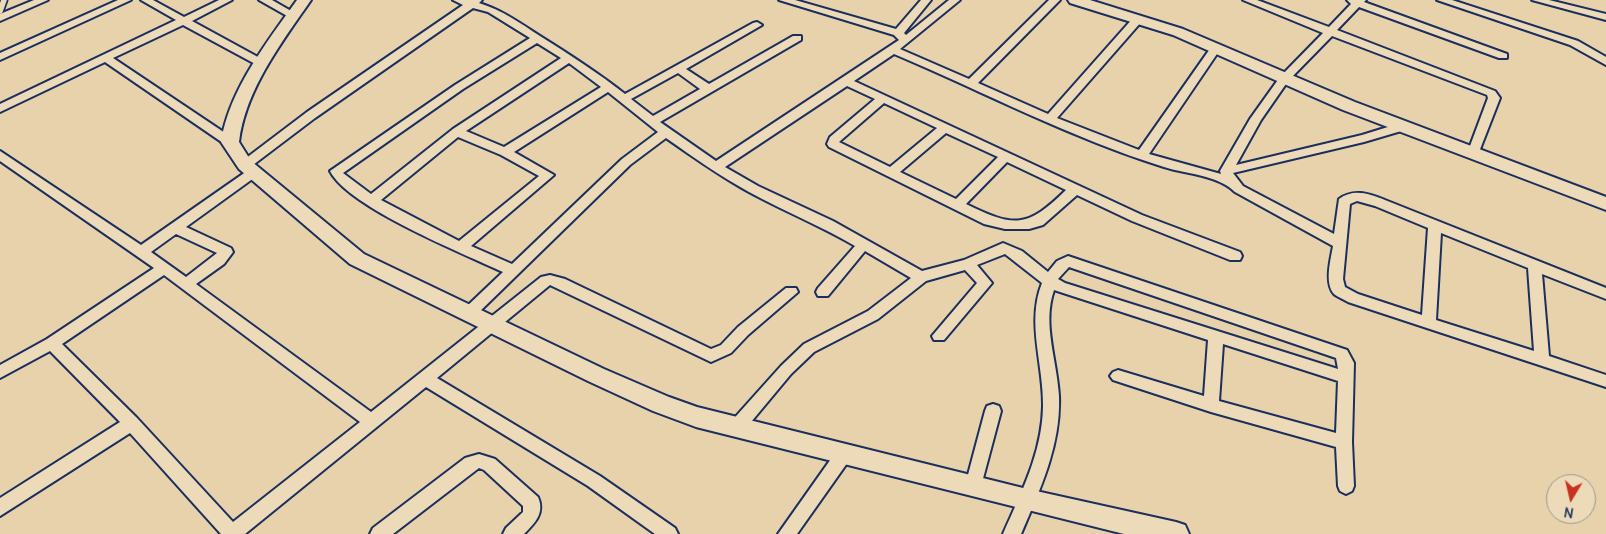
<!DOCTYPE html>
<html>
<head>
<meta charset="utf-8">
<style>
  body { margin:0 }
  #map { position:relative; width:1606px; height:534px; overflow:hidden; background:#e8d2ac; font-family:Delius,sans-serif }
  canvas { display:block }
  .north { position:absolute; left:1546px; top:474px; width:50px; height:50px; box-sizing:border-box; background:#eddab8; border:1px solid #999694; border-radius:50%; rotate:189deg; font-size:14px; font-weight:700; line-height:20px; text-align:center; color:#1b2f5e }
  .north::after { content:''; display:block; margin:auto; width:18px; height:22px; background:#c8321e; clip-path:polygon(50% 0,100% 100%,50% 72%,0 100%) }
</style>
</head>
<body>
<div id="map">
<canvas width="1606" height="534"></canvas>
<div class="north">N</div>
</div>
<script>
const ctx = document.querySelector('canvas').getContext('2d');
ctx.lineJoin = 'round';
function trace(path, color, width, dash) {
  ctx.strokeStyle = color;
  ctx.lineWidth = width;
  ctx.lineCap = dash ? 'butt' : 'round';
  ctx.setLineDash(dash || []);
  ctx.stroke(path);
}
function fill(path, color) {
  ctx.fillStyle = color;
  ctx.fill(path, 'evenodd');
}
const lane = new Path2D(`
  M0 11 4 0`);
const street = new Path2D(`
  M34 0H48L0 21V14Z
  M118 0H131L0 60V53Z
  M141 0H153L184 17 219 0H232L192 21 267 62V66H259L183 25 113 58 234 139 236 142 234 145H226L105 62 0 112V104L176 20Z
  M259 0H272L298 15 293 18 289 17Z
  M453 0H482L479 3C502 10 520 23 540 36 569 54 598 73 625 94L753 23 757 22 762 25 686 69 709 84 793 36H801V40L660 122 716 161 899 40 894 35 779 0H795L896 29 921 0H931L904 33 906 35 949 0H960L900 49 969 79 1049 0H1060L978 83 1048 114 1134 17 1138 16 1143 19 1142 21 1057 118 1139 150 1212 46H1220L1221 48 1149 154 1221 174 1220 171 1250 119 1280 77 1323 33 1243 0H1257L1329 27 1351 4 1347 0H1366L1364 2 1507 54V58H1499L1359 7 1337 30 1495 91 1500 98 1477 157 1473 158 1467 154 1488 98 1487 95 1332 36 1288 81 1261 120 1236 165 1362 135 1404 122 1410 126 1408 129 1364 142 1233 173 1243 186 1334 234 1339 199C1354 188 1369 194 1385 200L1606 288V299L1542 274 1549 356 1606 375V387L1348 302C1344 299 1337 297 1334 294 1324 283 1331 258 1333 246L1235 192C1218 175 1186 174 1164 167 1071 138 984 92 894 54L854 81 1142 215 1240 252 1242 256 1240 260H1230L1132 221 1077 195 1043 225 1029 229H1005L984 224 829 147 827 144 830 137 875 99 847 86 725 167 758 186 833 221 922 271 964 260 1003 243 1022 251 1048 272 1057 261 1068 256 1347 350 1354 363 1352 442 1354 486 1352 491 1346 494 1340 491 1338 486 1336 447 1211 412 1113 380 1110 376 1113 372 1118 370 1204 396 1208 340 1054 290C1042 324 1057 360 1059 396 1061 445 1040 490 1021 534H1003C1021 493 1042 453 1043 407 1044 365 1026 323 1042 283L1005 254 977 265 992 283 944 340H934L932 336 977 283 965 270 926 281 878 319 814 352 791 374 741 434 735 436 729 434 727 429 729 424 781 366 804 344 868 311 911 278 865 251 828 296H818L816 292 818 288 855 246C821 226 784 211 749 192 720 176 693 157 666 138L630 165 474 317H464L462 313 464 309 503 272C464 254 348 207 330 171L455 85 530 38 488 12 473 8 315 118 249 168H241L239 165 241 162 307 112 463 5ZM537 43 561 58 453 129 371 194 343 173 463 89ZM569 63 601 87 504 147 466 131ZM678 73 700 89 653 116 631 99ZM608 92 658 132 622 159 512 264 471 246 554 175 514 152ZM884 103 937 128 890 167 839 142ZM946 133 998 157 956 199 900 172ZM458 137 501 155 539 176 459 241 381 200ZM1007 162 1066 190C1027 228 1015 228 966 204ZM1357 201 1375 206 1428 228 1422 315 1358 294 1345 287 1343 279 1350 204ZM1441 233 1528 268 1534 351 1436 320ZM1069 267 1336 358 1338 369 1065 283 1058 279ZM1223 344 1338 381 1336 433 1219 401Z
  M1437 0H1452L1578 41 1606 57V65L1570 45Z
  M1532 0H1549L1606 14V20Z
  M0 151 141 245 250 169H258L260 172 258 175 186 227 231 248 233 252 224 264 196 284 371 412 541 277 550 275 565 279 711 349 721 345 738 327 786 288H796L798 292 748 335 731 353 711 362 550 285 437 378 600 476 675 528 678 534H655L588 486 426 387 245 534H221L130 433 0 516V498L120 422 50 351 0 378V365L47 339 154 268 0 161ZM176 234 217 253 186 277 151 252ZM164 275 360 422 233 522 137 418 62 344Z
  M993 404 999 406 1001 411 981 486 979 491 973 494 967 491 965 486 985 411 987 406Z
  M844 447 850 449 852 454 850 459 797 534H778L838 449Z
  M479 454 495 459 538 497C545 513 535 523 524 534H503L506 528 523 512V506L484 470 479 468 393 534H370L373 528 465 458Z`);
const secondary = new Path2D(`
  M297 0H311C282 42 245 90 239 142L251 161 364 254 604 369 669 397 697 407 1027 489 1176 522 1185 525 1189 534H1124L696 427 653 411 588 381 350 264 239 169 221 142C229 90 267 42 297 0Z
  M1068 0H1090L1183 29 1355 102 1606 197V210L1343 110 1173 35 1070 3Z`);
trace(lane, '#1b2f5e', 9);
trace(street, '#1b2f5e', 4);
trace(secondary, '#1b2f5e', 4);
trace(lane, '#eddab8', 5.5);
fill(street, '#eddab8');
fill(secondary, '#eddab8');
</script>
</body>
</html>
